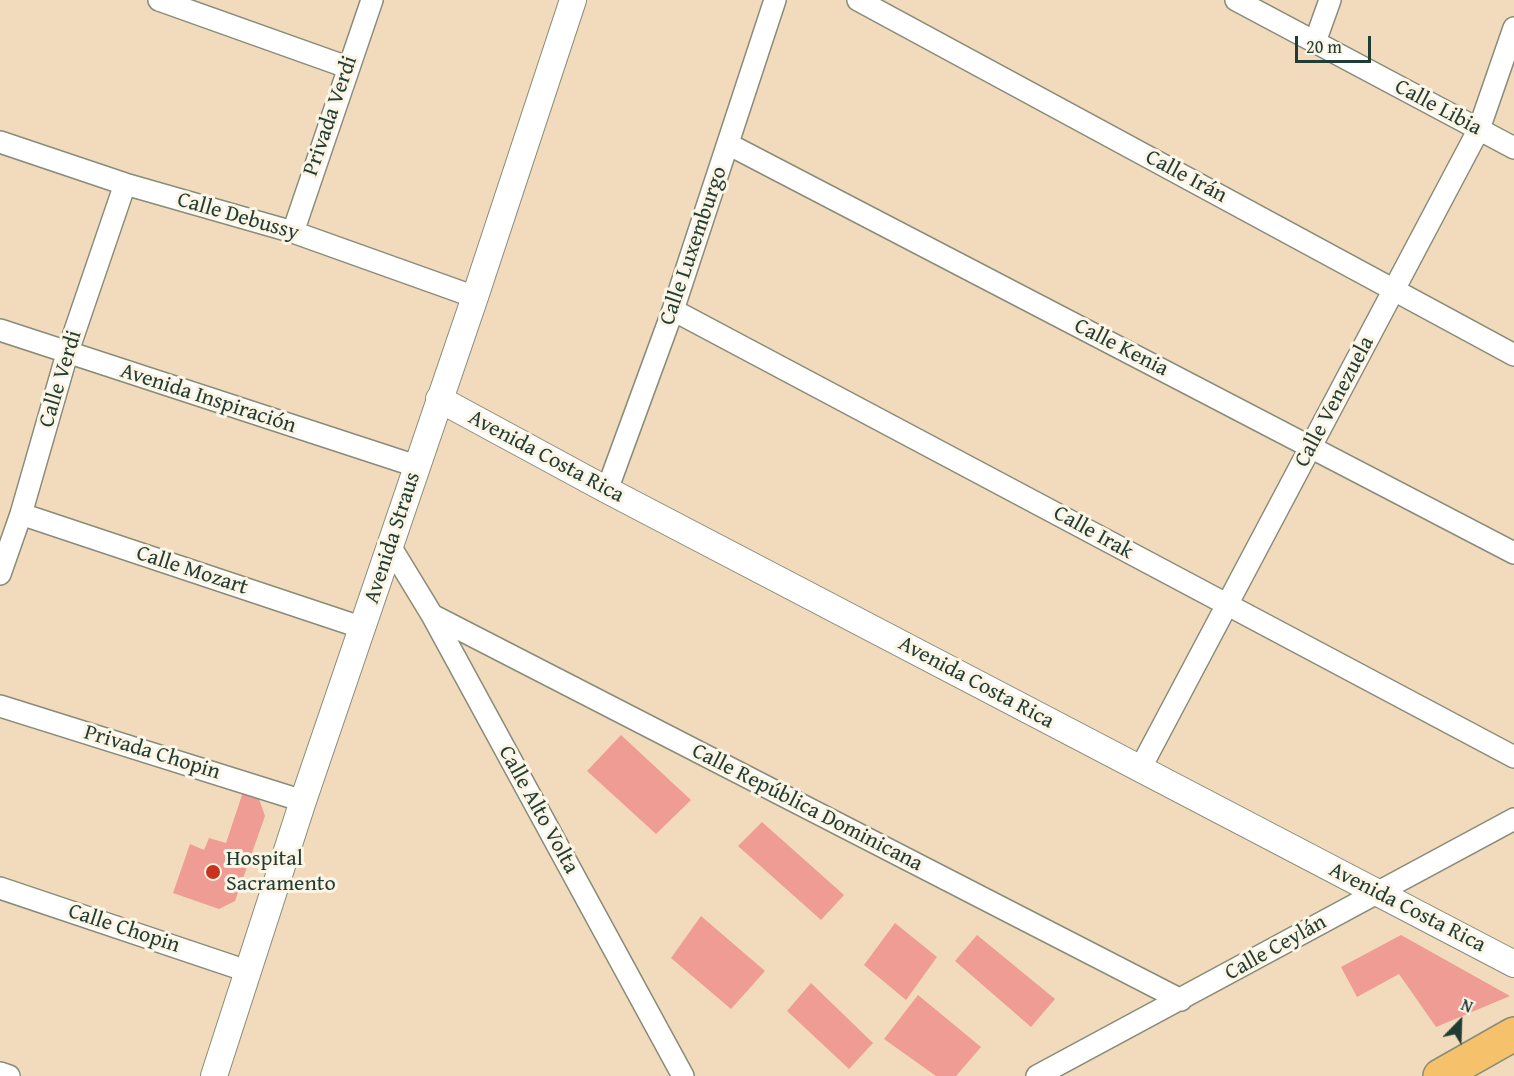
<!DOCTYPE html>
<html>
<head>
<meta charset="utf-8">
<style>
  body { margin:0 }
  #map { position:relative; width:1514px; height:1076px; overflow:hidden; background:#f2dbbc; font-family:"Gentium Book Plus",serif }
  canvas { display:block }
  .north { position:absolute; left:1430px; top:992px; width:60px; height:60px; -webkit-text-stroke:4px #fcf5e5; paint-order:stroke; rotate:23deg; font-size:16px; font-weight:700; line-height:24px; text-align:center; color:#1f3d34 }
  .north::after { content:''; display:block; margin:auto; width:21px; height:27px; background:#1f3d34; clip-path:polygon(50% 0,100% 100%,50% 72%,0 100%) }
  .scale { position:absolute; left:1295px; top:36px; width:76px; height:27px; box-sizing:border-box; border:3px solid #1f3d34; border-top:0; padding-left:8px; font-size:18px; line-height:21px; white-space:nowrap; color:#1f3d34; -webkit-text-stroke:4px #fcf5e5; paint-order:stroke }
</style>
</head>
<body>
<div id="map">
<canvas width="1514" height="1076"></canvas>
<div class="north">N</div>
<div class="scale">20 m</div>
</div>
<script>
const ctx = document.querySelector('canvas').getContext('2d');
ctx.lineJoin = 'round';
function fill(path, color) {
  ctx.fillStyle = color;
  ctx.fill(path, 'evenodd');
}
function trace(path, color, width, dash) {
  ctx.strokeStyle = color;
  ctx.lineWidth = width;
  ctx.lineCap = dash ? 'butt' : 'round';
  ctx.setLineDash(dash || []);
  ctx.stroke(path);
}
function write(font, color, halo, rows, align = 'center') {
  ctx.font = font + ' "Gentium Book Plus",serif';
  ctx.lineWidth = 6;
  ctx.setLineDash([]);
  ctx.textBaseline = 'middle';
  ctx.strokeStyle = halo;
  ctx.fillStyle = color;
  for (const [text, x, y, turn = 0] of rows) {
    ctx.save();
    ctx.translate(x, y);
    ctx.rotate((+turn || 0) * Math.PI / 180);
    ctx.textAlign = isNaN(turn) ? turn : align;
    if (halo) ctx.strokeText(text, 0, 0);
    ctx.fillText(text, 0, 0);
    ctx.restore();
  }
}
fill(new Path2D(`
  M621 735 691 800 656 834 587 771Z
  M243 792 259 799 265 816 235 901 219 909 173 893 190 844 204 850 209 838 226 843Z
  M762 822 844 895 821 920 738 846Z
  M701 916 765 971 731 1009 671 958Z
  M895 923 937 957 906 1000 864 965Z
  M977 935 1055 999 1031 1027 955 961Z
  M1401 935 1510 996 1436 1027 1399 974 1357 997 1341 967Z
  M811 983 873 1043 849 1069 787 1011Z
  M918 995 981 1047 956 1076H936L884 1039Z`), '#ee9c94');
const minor = new Path2D(`
  M159 0 347 67
  M858 0 1514 355
  M1236 0 1514 148
  M1315 42 1330 0
  M0 142 125 184 293 232 475 297
  M728 144 1514 553
  M293 232 372 0
  M673 310 1514 757
  M0 330 416 466
  M607 490 673 310 775 0
  M21 514 363 628
  M390 546 432 615 683 1076
  M0 574 21 514 67 354 125 184
  M432 615 1181 1000
  M0 706 303 801
  M1140 769 1479 129 1514 28
  M0 888 247 971
  M0 1073 9 1076
  M1037 1076 1514 819`);
const tertiary = new Path2D(`
  M439 399 607 490 1514 964
  M214 1076 303 801 475 297 573 0`);
const primary = new Path2D(`
  M1440 1076 1514 1034`);
trace(minor, '#888c78', 24);
trace(tertiary, '#888c78', 28);
trace(primary, '#888c78', 36);
trace(minor, '#fff', 21);
trace(tertiary, '#fff', 26);
trace(primary, '#f5c16b', 33);
for (const [x, y, r, color] of [
  [213,872,8,"#c8321e"]
]) {
  const dot = new Path2D();
  dot.arc(x, y, r, 0, 2 * Math.PI);
  ctx.fillStyle = color;
  ctx.fill(dot);
  trace(dot, '#fcf5e5', 2);
}
write('22px', '#1f3d34', '#fcf5e5', [
  ["Calle Libia",1438,108,28],
  ["Privada Verdi",331,116,-71],
  ["Calle Irán",1186,177,28],
  ["Calle Debussy",238,217,16],
  ["Calle Luxemburgo",694,246,-71],
  ["Calle Kenia",1121,348,27],
  ["Calle Verdi",61,379,-73],
  ["Avenida Inspiración",208,399,18],
  ["Calle Venezuela",1335,402,-62],
  ["Avenida Costa Rica",546,457,28],
  ["Calle Irak",1093,533,29],
  ["Avenida Straus",393,538,-72],
  ["Calle Mozart",192,571,18],
  ["Avenida Costa Rica",976,683,28],
  ["Privada Chopin",152,753,17],
  ["Calle República Dominicana",807,808,27],
  ["Calle Alto Volta",538,810,61],
  ["Avenida Costa Rica",1407,908,27],
  ["Calle Chopin",124,929,18],
  ["Calle Ceylán",1276,948,-29]
]);
write('22px', '#1f3d34', '#fcf5e5', [
  ["Hospital",226,859],
  ["Sacramento",226,884]
], 'left');
</script>
</body>
</html>
